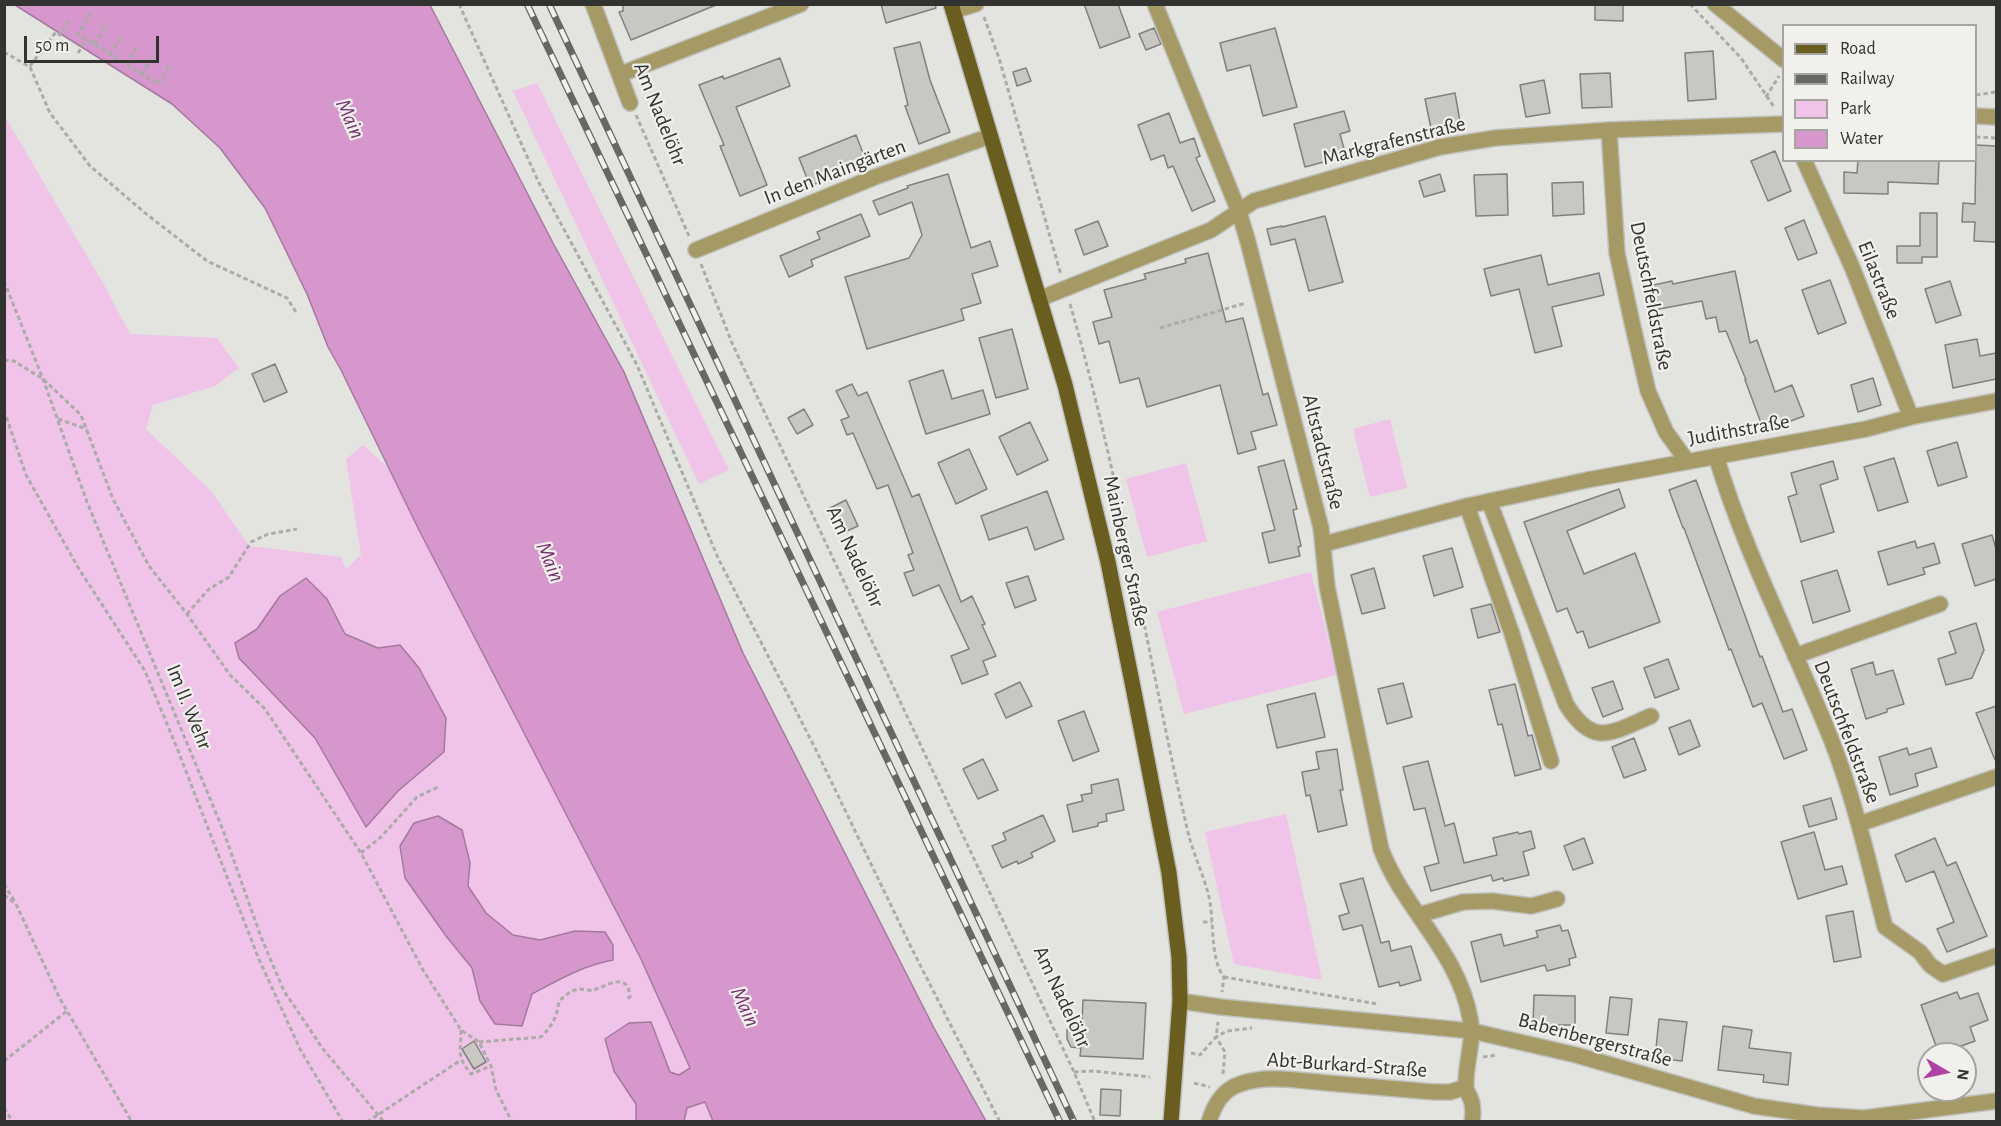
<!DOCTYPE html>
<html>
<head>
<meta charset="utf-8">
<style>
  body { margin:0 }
  #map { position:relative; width:2001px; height:1126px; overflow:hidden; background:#e3e3df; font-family:"Alegreya Sans",sans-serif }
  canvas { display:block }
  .frame { position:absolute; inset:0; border:6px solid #323231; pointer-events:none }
  .legend { position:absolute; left:1782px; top:24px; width:195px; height:138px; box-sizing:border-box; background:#f1f0ec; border:2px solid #a5a4a1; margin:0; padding:8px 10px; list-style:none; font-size:18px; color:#323231 }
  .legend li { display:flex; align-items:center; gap:12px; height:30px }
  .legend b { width:30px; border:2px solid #a5a4a1 }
  .north { position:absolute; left:1917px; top:1042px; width:60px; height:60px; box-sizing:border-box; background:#f1f0ec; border:2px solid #a5a4a1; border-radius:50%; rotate:99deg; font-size:16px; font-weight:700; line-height:24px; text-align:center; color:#323231 }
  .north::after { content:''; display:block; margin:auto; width:21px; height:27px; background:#af43a3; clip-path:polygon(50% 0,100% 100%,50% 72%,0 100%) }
  .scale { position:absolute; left:24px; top:36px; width:135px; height:27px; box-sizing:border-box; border:3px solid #323231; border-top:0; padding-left:8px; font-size:18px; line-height:21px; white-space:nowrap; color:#323231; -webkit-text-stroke:4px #f1f0ec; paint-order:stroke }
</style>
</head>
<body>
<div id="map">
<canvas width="2001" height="1126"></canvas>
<div class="frame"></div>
<ul class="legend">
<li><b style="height:8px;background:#695d1f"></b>Road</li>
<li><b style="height:8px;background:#676765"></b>Railway</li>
<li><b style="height:16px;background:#f0c3e8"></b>Park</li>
<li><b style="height:16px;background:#d697cc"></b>Water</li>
</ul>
<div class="north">N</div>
<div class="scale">50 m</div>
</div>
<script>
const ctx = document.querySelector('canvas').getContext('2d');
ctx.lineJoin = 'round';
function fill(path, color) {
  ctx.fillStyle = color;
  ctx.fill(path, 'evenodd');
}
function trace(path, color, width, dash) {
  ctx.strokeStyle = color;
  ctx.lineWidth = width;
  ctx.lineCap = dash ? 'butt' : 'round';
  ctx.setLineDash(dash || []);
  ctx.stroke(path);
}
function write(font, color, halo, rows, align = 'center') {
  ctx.font = font + ' "Alegreya Sans",sans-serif';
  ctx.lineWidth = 4.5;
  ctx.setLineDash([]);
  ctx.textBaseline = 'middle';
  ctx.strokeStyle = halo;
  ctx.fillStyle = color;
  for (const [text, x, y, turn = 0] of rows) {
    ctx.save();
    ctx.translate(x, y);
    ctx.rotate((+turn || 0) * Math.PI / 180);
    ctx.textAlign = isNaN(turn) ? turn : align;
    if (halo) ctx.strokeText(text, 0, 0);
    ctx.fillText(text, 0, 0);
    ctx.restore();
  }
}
fill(new Path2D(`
  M537 83 729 470 699 484 513 91Z
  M4 115 104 285 130 334 217 338 239 368 215 386 153 405 146 429 212 492 249 546 341 557 346 569 361 555 346 459 363 445 389 468 640 957 713 1121H5Z
  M1390 419 1407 488 1370 497 1353 429Z
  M1186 463 1207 541 1147 557 1126 479Z
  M1311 572 1337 675 1184 714 1157 612Z
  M1286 814 1322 980 1234 964 1205 832Z`), '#f0c3e8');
const water = new Path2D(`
  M15 5H430L553 243 624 372 743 653 934 1028 986 1121H713L705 1102 687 1108 684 1121H636V1104L614 1071 605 1039 629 1023 651 1022 670 1072 679 1075 690 1068 640 957 419 530 341 370 328 347 307 294 265 208 220 148 172 104Z
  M306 578 327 599 345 634 378 648 400 645 419 668 446 718 444 752 398 791 366 827 315 738 239 658 235 643 257 629 280 596Z
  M438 816 462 830 470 863 468 886 486 913 513 935 540 940 575 931 605 932 613 945V960C584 965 558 980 532 994L522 1026 495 1024 480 1001 472 968 446 936 405 878 400 846 414 823Z`);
fill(water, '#d697cc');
trace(water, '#a5799e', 1.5);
const building = new Path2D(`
  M623 4H716V5L631 40 619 12 623 11Z
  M881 4H935L936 8 886 23Z
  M1084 4H1118L1130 37 1100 48Z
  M1595 4H1623V21L1595 20Z
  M1154 28 1161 44 1146 50 1139 34Z
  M1275 28 1297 107 1263 116 1250 65 1227 71 1220 43Z
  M920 42 930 80 950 132 919 144 905 106 908 105 894 48Z
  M1713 51 1716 99 1688 101 1685 53Z
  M780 58 790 86 736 107 767 185 740 196 720 146 724 145 699 85 723 76 724 79Z
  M1026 68 1031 81 1017 86 1013 72Z
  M1610 73 1612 107 1582 108 1580 74Z
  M1544 80 1550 113 1526 117 1520 85Z
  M1455 93 1461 127 1432 133 1425 99Z
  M1344 111 1350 131 1340 134 1346 156 1305 167 1294 124Z
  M1169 113 1180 143 1194 138 1200 156 1196 158 1215 201 1192 211 1173 166 1168 168 1164 155 1151 160 1138 125Z
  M856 135 868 166 846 175 844 172 810 186 799 158Z
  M1976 145 1996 146V242L1974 241 1975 222H1962L1963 203 1975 204Z
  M1775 151 1791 191 1768 201 1751 161Z
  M1858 160H1939L1938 184 1888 182V194L1844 193V172L1857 173Z
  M948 174 971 248 990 241 998 266 972 274 981 303 961 309 964 320 867 349 845 277 909 258 922 235 912 202 879 215 873 201 908 188 907 186Z
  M1440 174 1445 191 1424 197 1419 181Z
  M1507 174 1508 215 1476 216 1474 175Z
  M1583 182 1584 214 1553 216 1552 183Z
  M1920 213H1937V257H1922V263H1897V246H1920Z
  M861 214 870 236 811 260 813 266 789 277 780 256 820 239 817 232Z
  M1325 216 1343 282 1309 291 1295 239 1271 245 1267 229 1282 226V227Z
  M1804 220 1817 253 1798 260 1785 228Z
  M1098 221 1108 246 1084 255 1075 230Z
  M1208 253 1226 322 1243 318 1263 395 1268 393 1277 425 1251 432 1256 449 1238 454 1220 385 1147 407 1139 378 1120 383 1109 341 1099 344 1093 322 1112 317 1104 290 1146 279 1144 274 1186 263 1185 259Z
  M1541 255 1548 285 1599 273 1604 295 1552 307 1562 346 1535 353 1519 289 1491 296 1484 269Z
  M1735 271 1750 343 1757 340 1775 392 1792 385 1804 416 1764 431 1745 380H1746L1726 331 1719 332 1716 317 1706 319 1702 301 1654 310 1649 286 1672 281 1673 284Z
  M1830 280 1846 323 1818 334 1802 290Z
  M1950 281 1961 315 1936 323 1925 289Z
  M1012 329 1028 389 996 398 979 338Z
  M1977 339 1980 356 1996 353V379L1953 388 1945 345Z
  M275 364 287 392 264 402 252 374Z
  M943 370 952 399 983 390 990 414 926 434 909 381Z
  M1873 378 1881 405 1858 412 1851 385Z
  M852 384 858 396 867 392 912 497 919 494 961 602 972 596 985 624 982 625 996 656 983 661 988 674 962 684 951 656 969 649 939 585 913 596 904 573 914 570 908 555 913 553 888 485 877 489 853 433 847 435 841 420 849 417 836 391Z
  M804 409 813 425 797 434 788 418Z
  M1030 422 1048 460 1017 475 999 437Z
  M1957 442 1967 477 1938 486 1927 451Z
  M969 449 987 489 956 504 938 463Z
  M1894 458 1908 502 1878 511 1864 467Z
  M1284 460 1297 509 1293 510 1301 546 1298 547 1300 556 1269 563 1262 533 1275 530 1258 467Z
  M1833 461 1838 479 1820 485 1834 532 1801 542 1788 497 1797 494 1791 473Z
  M1696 480 1760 657 1762 656 1783 712 1792 709 1807 750 1784 759 1762 703 1753 707 1731 649 1729 650 1684 528H1683L1669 490Z
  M1619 489 1625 507 1567 531 1584 574 1635 553 1660 622 1589 648 1583 631 1577 633 1567 608 1557 612 1524 522Z
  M1047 491 1064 539 1035 550 1027 527 989 540 981 516Z
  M846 500 858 526 840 534 828 509Z
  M1992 535 1996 549V579L1975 586 1962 544Z
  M1915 541 1917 548 1934 543 1940 563 1923 568 1925 574 1888 585 1878 552Z
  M1452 548 1463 587 1434 596 1423 556Z
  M1374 568 1385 608 1362 614 1351 575Z
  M1837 570 1850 611 1813 623 1801 581Z
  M1028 576 1036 600 1015 608 1006 583Z
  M1491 604 1500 632 1478 638 1471 609Z
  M1976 623 1984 650 1972 678 1946 685 1938 659 1956 653 1949 632Z
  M1668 659 1679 689 1655 698 1644 668Z
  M1873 662 1876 675 1893 670 1904 704 1887 709V712L1866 719 1851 669Z
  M1613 681 1623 709 1603 717 1592 688Z
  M1020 682 1032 706 1006 718 995 694Z
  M1403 683 1412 717 1387 724 1378 689Z
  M1515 684 1528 736 1532 735 1541 769 1515 776 1502 724 1498 725 1489 690Z
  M1315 693 1325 737 1277 748 1267 705Z
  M1996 706V760H1995L1976 713Z
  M1084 711 1099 751 1073 761 1058 721Z
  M1690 720 1700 746 1679 755 1669 728Z
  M1634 738 1646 770 1624 778 1612 747Z
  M1907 748 1909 755 1931 748 1937 767 1915 774 1918 786 1890 795 1879 757Z
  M1337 749 1343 790H1340L1347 825 1318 832 1310 795 1306 796 1302 772 1319 769 1316 752Z
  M983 759 998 790 978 799 963 769Z
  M1428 761 1445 826 1454 823 1464 863 1497 855 1493 838 1518 832 1519 834 1531 831 1535 848 1523 852 1529 875 1504 881 1503 878 1493 881 1491 875 1431 891 1424 867 1439 863 1425 808 1414 810 1403 767Z
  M1118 779 1124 810 1106 814 1107 821 1098 823V826L1073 832 1067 805 1083 801 1081 795 1092 793 1091 785Z
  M1831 798 1837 819 1809 827 1803 806Z
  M1043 815 1055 841 1031 853 1033 857 1018 864 1017 861 1002 868 992 846 1006 840 1003 833Z
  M1814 832 1825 870 1842 866 1847 884 1798 899 1781 842Z
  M1584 838 1593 863 1573 870 1564 846Z
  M1935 838 1947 866 1956 862 1987 936 1947 952 1937 929 1954 922 1934 871 1906 882 1895 855Z
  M1363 878 1381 943 1389 941 1391 951 1411 946 1421 980 1400 986 1399 982 1379 987 1362 925 1343 930 1339 916 1349 913 1340 884Z
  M1853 911 1861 957 1834 962 1826 916Z
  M1560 925 1562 931 1568 930 1576 957 1569 959 1570 965 1547 971 1545 965 1481 982 1471 942 1501 934 1504 946 1538 937 1536 931Z
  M1957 992 1960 999 1978 993 1988 1020 1970 1027 1975 1041 1939 1054 1921 1005Z
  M1534 995 1575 996V1025H1533Z
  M1610 997 1632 999 1628 1035 1606 1033Z
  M1083 1000 1146 1003 1143 1059 1080 1056 1081 1048 1071 1047 1067 1039V1030L1073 1023H1082Z
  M1659 1019 1687 1022 1682 1061 1655 1058Z
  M1723 1026 1752 1030 1749 1048 1791 1053 1788 1085 1763 1082 1764 1075 1718 1070Z
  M474 1041 486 1062 474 1069 462 1049Z
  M1101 1089 1121 1090 1120 1116 1100 1115Z`);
fill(building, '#c8c7c3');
trace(building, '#80807c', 1.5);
const minor = new Path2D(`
  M593 4 630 103
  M1155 4 1239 212 1248 242 1321 528 1327 586 1381 849C1404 910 1458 951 1470 1018 1475 1041 1465 1063 1466 1086 1466 1092 1471 1097 1472 1103 1473 1109 1473 1116 1472 1122
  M1715 4 1784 60
  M953 11 976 4
  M621 74 801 4
  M1976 116 1996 117
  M1609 130 1617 253 1633 327 1648 391 1666 432 1687 461
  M1804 160 1852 267 1911 417
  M696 250 875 177 990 136
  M1039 299 1211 230 1254 201 1440 147 1495 138 1609 130 1784 124
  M1716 456C1745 554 1793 644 1831 739 1855 800 1869 864 1885 927L1920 952 1930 965 1943 974 1996 956
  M1489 501 1566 704C1593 748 1611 733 1651 716
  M1467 506 1512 634 1551 761
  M1324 544 1467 506 1587 480 1866 429 1911 417 1996 401
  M1795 656 1940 604
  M1859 824 1996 777
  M1419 915 1463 902 1492 901 1531 906 1557 899
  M1180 1001 1221 1007 1472 1031 1576 1055 1754 1106 1817 1115 1864 1118 1996 1101
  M1209 1122C1214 1105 1222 1090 1240 1084 1267 1074 1300 1081 1328 1083 1363 1086 1399 1089 1434 1092H1450L1466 1087`);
const major = new Path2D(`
  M951 4 1065 385 1108 562 1134 692 1169 873 1179 957 1180 1001 1171 1122`);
trace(minor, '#c0c0bc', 18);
trace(major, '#c0c0bc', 18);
trace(new Path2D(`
  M459 4 538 181 637 365 718 558 816 750 912 949 1000 1122
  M1690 4 1741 58 1774 107
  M91 13 78 34 158 84 169 66
  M984 17 999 58 1061 275
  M94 44 107 24
  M4 52 30 67 50 113 90 166 145 213 207 261 287 298 296 312
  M78 53 87 39
  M110 54 123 35
  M126 64 138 45
  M30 66 56 32 60 35 69 21
  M142 74 154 55
  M1976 95 1996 92
  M1766 97 1779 76
  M636 115 689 236
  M1976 137 1996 138
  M701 264 732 343 1074 1072 1095 1122
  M4 281 43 379 87 502 223 830 261 937 284 991 323 1049 384 1122
  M1070 304C1120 476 1147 654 1187 828 1192 851 1202 871 1208 893 1215 917 1209 958 1224 977L1222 992
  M1160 328 1246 303
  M4 360 14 361 43 379 81 415 113 499 149 566 187 614 230 675 265 709 361 853 423 970 461 1030 479 1042 491 1066 496 1090 512 1122
  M4 410 26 475 79 569 145 671 177 748 258 957 300 1049 343 1122
  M58 419 87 429
  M187 614 209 589 229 577 251 542 268 534 297 529
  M361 853 381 837 417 797 438 787
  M4 884 15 902
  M4 895 16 904 60 999 132 1122
  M1203 922H1212
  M1224 977 1377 1004
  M461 1030C461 1053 456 1055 471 1074L491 1066
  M479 1042 541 1037C552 1026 557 1017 559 1001 565 996 571 990 579 989 584 989 589 991 593 990 604 988 628 969 630 997L627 999
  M1191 1053 1200 1055 1216 1037 1218 1022
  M1483 1057 1497 1055
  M4 1061 67 1011
  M1074 1072 1093 1071 1150 1077
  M1223 1074 1225 1052 1216 1037 1227 1031 1252 1028
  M1194 1083 1210 1087
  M4 1108 13 1122
  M367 1122 461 1060`), '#ababa8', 3, [4.5, 3]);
trace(minor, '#a59a65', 15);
trace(major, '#695d1f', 15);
const rail = new Path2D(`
  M527 4 1060 1122
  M549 4 1074 1122`);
trace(rail, '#676765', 7);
trace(rail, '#f1f0ec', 4.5, [14]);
write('21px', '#323231', '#f1f0ec', [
  ["Am Nadelöhr",660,114,68],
  ["Markgrafenstraße",1394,141,-14],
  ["In den Maingärten",835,172,-21],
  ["Eilastraße",1879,280,68],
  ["Deutschfeldstraße",1651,296,79],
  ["Judithstraße",1739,430,-10],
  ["Altstadtstraße",1323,452,76],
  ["Mainberger Straße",1126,551,78],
  ["Am Nadelöhr",855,557,65],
  ["Im II. Wehr",189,707,68],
  ["Deutschfeldstraße",1847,732,69],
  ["Am Nadelöhr",1062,997,65],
  ["Babenbergerstraße",1595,1040,15],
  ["Abt-Burkard-Straße",1347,1065,4]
]);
write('italic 22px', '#793071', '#f1f0ec', [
  ["Main",350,119,65],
  ["Main",550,562,67],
  ["Main",745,1007,65]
]);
</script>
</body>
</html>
